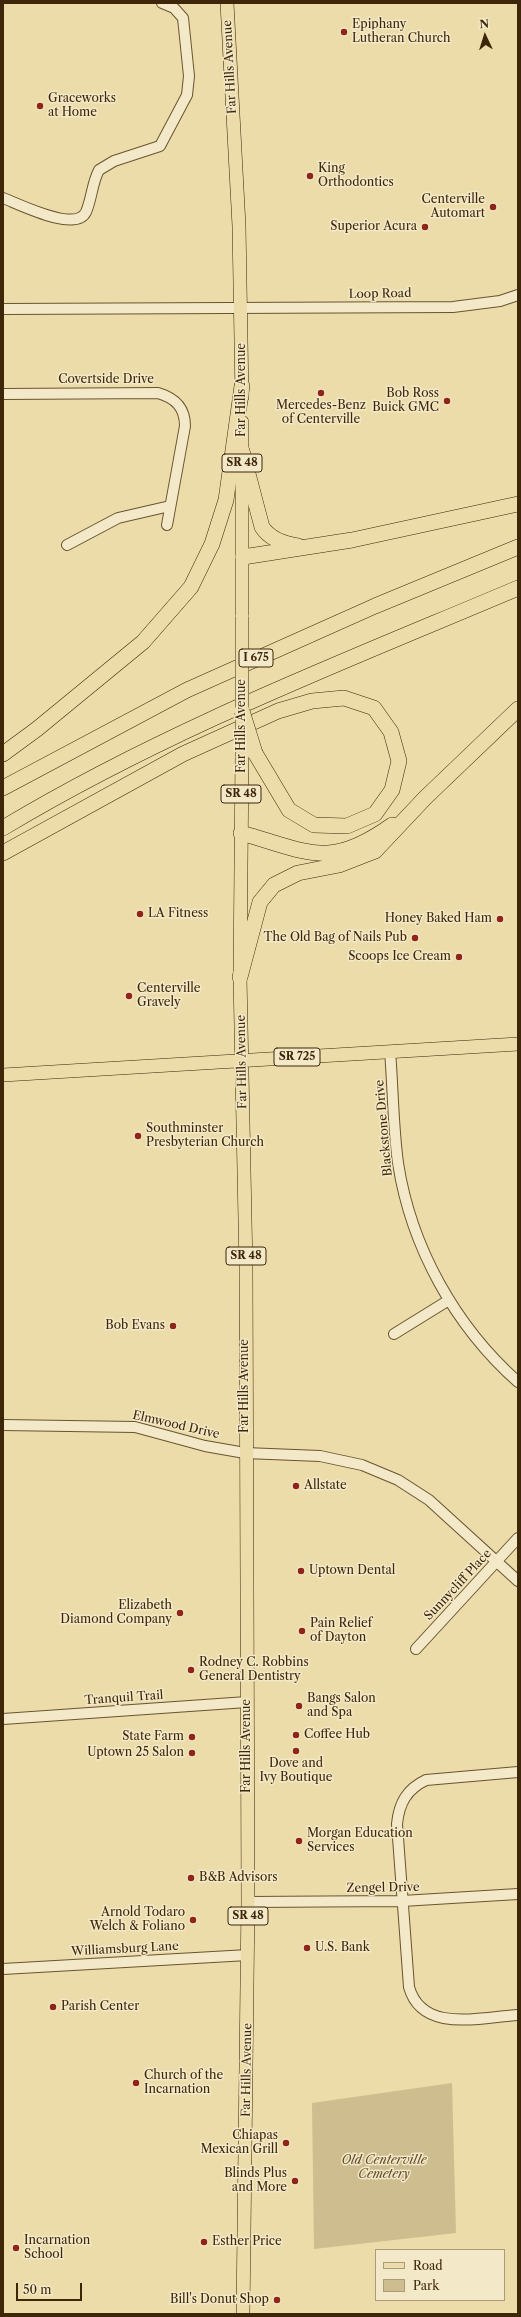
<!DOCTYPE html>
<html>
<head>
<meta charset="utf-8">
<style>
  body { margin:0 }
  #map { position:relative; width:521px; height:2317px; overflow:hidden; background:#ecdca9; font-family:"Libre Caslon Text",serif }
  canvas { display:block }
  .frame { position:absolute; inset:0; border:4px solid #3e2608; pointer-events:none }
  .legend { position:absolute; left:375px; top:2249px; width:130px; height:52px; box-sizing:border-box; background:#f3e8c7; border:1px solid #ab9a7b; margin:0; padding:5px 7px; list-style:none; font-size:12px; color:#3e2608 }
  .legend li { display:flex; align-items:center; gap:8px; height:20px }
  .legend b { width:20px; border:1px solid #ab9a7b }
  .north { position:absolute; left:465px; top:16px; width:40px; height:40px; -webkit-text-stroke:3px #f3e8c7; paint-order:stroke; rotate:356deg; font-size:11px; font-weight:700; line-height:16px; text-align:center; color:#3e2608 }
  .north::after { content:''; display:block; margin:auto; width:14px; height:18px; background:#3e2608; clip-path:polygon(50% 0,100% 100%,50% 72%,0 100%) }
  .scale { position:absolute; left:16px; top:2283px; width:66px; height:18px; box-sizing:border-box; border:2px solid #3e2608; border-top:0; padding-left:5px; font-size:12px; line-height:14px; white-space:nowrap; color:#3e2608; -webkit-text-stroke:3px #f3e8c7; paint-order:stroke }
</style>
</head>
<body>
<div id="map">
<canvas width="521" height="2317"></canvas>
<div class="frame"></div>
<ul class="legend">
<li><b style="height:5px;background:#ecdca9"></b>Road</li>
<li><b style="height:11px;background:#cebd8e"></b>Park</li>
</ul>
<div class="north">N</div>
<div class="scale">50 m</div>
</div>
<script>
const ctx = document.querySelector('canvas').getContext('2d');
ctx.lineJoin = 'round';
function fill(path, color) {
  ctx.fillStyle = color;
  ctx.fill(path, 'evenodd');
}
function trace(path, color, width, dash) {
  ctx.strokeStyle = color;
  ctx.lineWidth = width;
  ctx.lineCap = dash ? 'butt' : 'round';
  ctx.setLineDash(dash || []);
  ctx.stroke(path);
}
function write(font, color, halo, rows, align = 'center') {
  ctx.font = font + ' "Libre Caslon Text",serif';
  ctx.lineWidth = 3;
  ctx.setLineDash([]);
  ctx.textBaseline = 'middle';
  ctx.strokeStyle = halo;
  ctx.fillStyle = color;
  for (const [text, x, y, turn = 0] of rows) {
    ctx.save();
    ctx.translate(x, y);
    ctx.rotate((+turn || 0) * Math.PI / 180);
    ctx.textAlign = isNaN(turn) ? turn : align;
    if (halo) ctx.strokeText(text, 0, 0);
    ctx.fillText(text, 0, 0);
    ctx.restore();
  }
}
fill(new Path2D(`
  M452 2083 456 2233 314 2249 312 2103Z`), '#cebd8e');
const minor = new Path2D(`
  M3 198C19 204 76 233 86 212 92 198 92 183 99 170L114 161 160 146 187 95 189 76 183 18 174 8 162 3
  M3 309 453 307 500 301 518 295
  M3 394 158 393C175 398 185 407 185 426L167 525
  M67 545 118 518 170 506
  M390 1051C393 1088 393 1126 398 1163 411 1247 455 1326 518 1382
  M394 1334 449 1300
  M3 1425 135 1427 205 1446 245 1453 320 1456 362 1465 398 1480 429 1500 518 1581
  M416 1649 518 1538
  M3 1719 247 1702
  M518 1772 426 1780C407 1789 399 1803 397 1824L409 1987C422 2034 481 2017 518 2015
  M248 1902 402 1901 518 1894
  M3 1969 248 1955`);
const major = new Path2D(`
  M227 3 239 226 242 397
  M242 422V617
  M242 756 240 977 246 1268 248 1902 243 2314
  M3 1075 518 1044`);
const highway = new Path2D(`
  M242 451 262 527C270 539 284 544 298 546
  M243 557 352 540 518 504
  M3 754 37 729 143 642 191 587 212 544 226 500 242 386
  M3 788 187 690 375 606 518 547
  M3 828C166 730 343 662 518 588
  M241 833C309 852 329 870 392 825
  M3 853 183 754 278 711 312 701 344 698 374 708 391 732 399 761 392 790 375 814 347 826 314 825 289 810 255 753
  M240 977 260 902 274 885 298 873 339 865 375 851 425 798 518 709`);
trace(minor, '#6a5430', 12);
trace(major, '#3e2608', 14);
trace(highway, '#3e2608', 16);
trace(minor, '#f3e8c7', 10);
trace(major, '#ecdca9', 13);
trace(highway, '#ecdca9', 15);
const majorBridge = new Path2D(`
  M242 756V617`);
const highwayBridge = new Path2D(`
  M242 711 255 753`);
trace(majorBridge, '#3e2608', 14, []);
trace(highwayBridge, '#3e2608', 16, []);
trace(majorBridge, '#ecdca9', 13);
trace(highwayBridge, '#ecdca9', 15);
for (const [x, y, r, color] of [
  [344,32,4,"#8f2418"],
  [40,106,4,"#8f2418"],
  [310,176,4,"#8f2418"],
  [493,207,4,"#8f2418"],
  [425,227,4,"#8f2418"],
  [321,393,4,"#8f2418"],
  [447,401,4,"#8f2418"],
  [140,914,4,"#8f2418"],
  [500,919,4,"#8f2418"],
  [415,938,4,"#8f2418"],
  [459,957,4,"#8f2418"],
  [129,996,4,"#8f2418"],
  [138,1136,4,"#8f2418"],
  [173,1326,4,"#8f2418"],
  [296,1486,4,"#8f2418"],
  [301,1571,4,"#8f2418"],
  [180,1613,4,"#8f2418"],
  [302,1631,4,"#8f2418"],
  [191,1670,4,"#8f2418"],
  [299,1706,4,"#8f2418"],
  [296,1735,4,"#8f2418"],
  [192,1737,4,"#8f2418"],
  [296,1751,4,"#8f2418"],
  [192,1753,4,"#8f2418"],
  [299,1841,4,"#8f2418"],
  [191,1878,4,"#8f2418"],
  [193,1920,4,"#8f2418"],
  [307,1948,4,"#8f2418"],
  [53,2007,4,"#8f2418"],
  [136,2083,4,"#8f2418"],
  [286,2143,4,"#8f2418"],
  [295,2181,4,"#8f2418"],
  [204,2242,4,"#8f2418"],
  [16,2248,4,"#8f2418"],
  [277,2300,4,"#8f2418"]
]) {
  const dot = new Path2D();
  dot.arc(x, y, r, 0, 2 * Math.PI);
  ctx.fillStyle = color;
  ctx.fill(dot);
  trace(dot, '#f3e8c7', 1.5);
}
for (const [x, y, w] of [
  [242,463,40],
  [256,658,34],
  [241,794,40],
  [297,1057,46],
  [246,1256,40],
  [248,1916,40]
]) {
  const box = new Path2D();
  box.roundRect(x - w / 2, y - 9, w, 18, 3);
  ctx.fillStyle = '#f3e8c7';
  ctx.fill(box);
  trace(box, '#3e2608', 1);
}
write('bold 11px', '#3e2608', null, [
  ["SR 48",242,463],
  ["I 675",256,658],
  ["SR 48",241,794],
  ["SR 725",297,1057],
  ["SR 48",246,1256],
  ["SR 48",248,1916]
]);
write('12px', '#3e2608', '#f3e8c7', [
  ["Epiphany",352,25],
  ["Lutheran Church",352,39],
  ["Graceworks",48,99],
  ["at Home",48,113],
  ["King",318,169],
  ["Orthodontics",318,183],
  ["Centerville",485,200,"right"],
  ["Automart",485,214,"right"],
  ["Superior Acura",417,227,"right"],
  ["Bob Ross",439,394,"right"],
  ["Buick GMC",439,408,"right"],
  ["Mercedes-Benz",321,406,"center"],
  ["of Centerville",321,420,"center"],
  ["LA Fitness",148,914],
  ["Honey Baked Ham",492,919,"right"],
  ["The Old Bag of Nails Pub",407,938,"right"],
  ["Scoops Ice Cream",451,957,"right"],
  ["Centerville",137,989],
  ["Gravely",137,1003],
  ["Southminster",146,1129],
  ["Presbyterian Church",146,1143],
  ["Bob Evans",165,1326,"right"],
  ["Allstate",304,1486],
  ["Uptown Dental",309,1571],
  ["Elizabeth",172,1606,"right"],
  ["Diamond Company",172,1620,"right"],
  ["Pain Relief",310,1624],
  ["of Dayton",310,1638],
  ["Rodney C. Robbins",199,1663],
  ["General Dentistry",199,1677],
  ["Bangs Salon",307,1699],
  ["and Spa",307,1713],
  ["Coffee Hub",304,1735],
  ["State Farm",184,1737,"right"],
  ["Uptown 25 Salon",184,1753,"right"],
  ["Dove and",296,1764,"center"],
  ["Ivy Boutique",296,1778,"center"],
  ["Morgan Education",307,1834],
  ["Services",307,1848],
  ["B&B Advisors",199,1878],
  ["Arnold Todaro",185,1913,"right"],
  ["Welch & Foliano",185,1927,"right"],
  ["U.S. Bank",315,1948],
  ["Parish Center",61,2007],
  ["Church of the",144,2076],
  ["Incarnation",144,2090],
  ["Chiapas",278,2136,"right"],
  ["Mexican Grill",278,2150,"right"],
  ["Blinds Plus",287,2174,"right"],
  ["and More",287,2188,"right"],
  ["Incarnation",24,2241],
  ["School",24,2255],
  ["Esther Price",212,2242],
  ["Bill's Donut Shop",269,2300,"right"]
], 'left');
write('12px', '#3e2608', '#f3e8c7', [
  ["Far Hills Avenue",230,67,-93],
  ["Loop Road",380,294,-1],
  ["Covertside Drive",106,380],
  ["Far Hills Avenue",242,390,-90],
  ["Far Hills Avenue",242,726,-90],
  ["Far Hills Avenue",242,1062,-91],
  ["Blackstone Drive",384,1128,-95],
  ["Far Hills Avenue",245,1386,-90],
  ["Elmwood Drive",176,1425,13],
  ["Sunnycliff Place",458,1585,-47],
  ["Tranquil Trail",124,1698,-4],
  ["Far Hills Avenue",247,1746,-90],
  ["Zengel Drive",383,1888,-1],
  ["Williamsburg Lane",125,1949,-3],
  ["Far Hills Avenue",247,2070,-89]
]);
write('italic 12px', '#624c2a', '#f3e8c7', [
  ["Old Centerville",384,2161],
  ["Cemetery",384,2175]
]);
</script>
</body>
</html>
